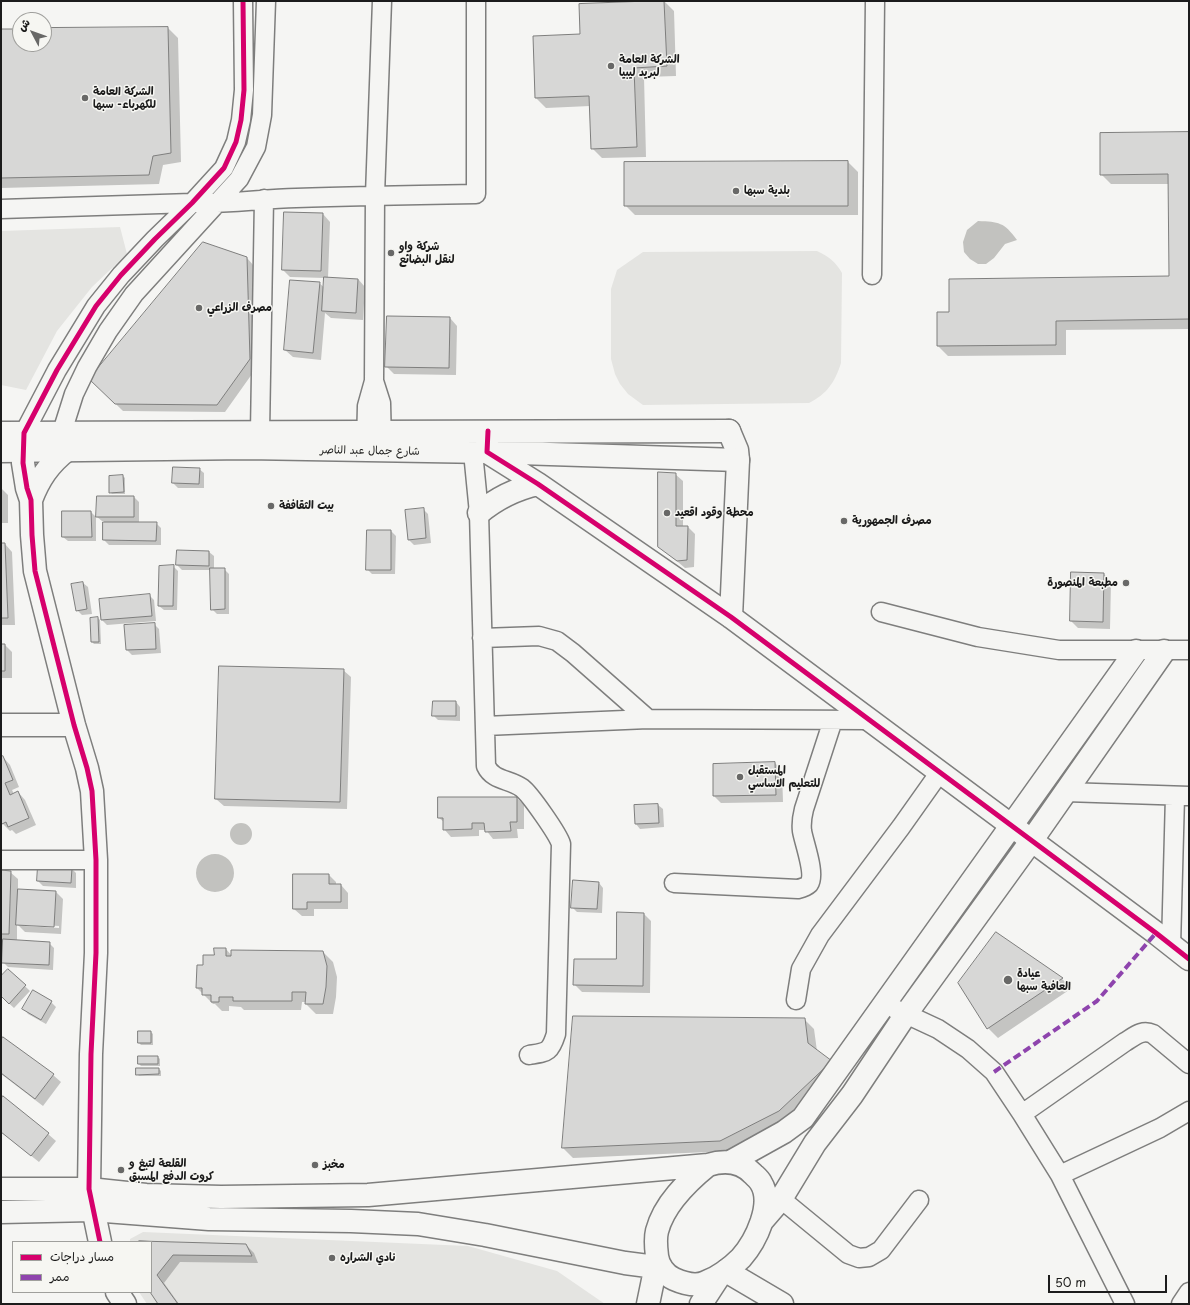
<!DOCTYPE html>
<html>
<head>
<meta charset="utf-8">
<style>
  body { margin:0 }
  #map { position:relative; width:1190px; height:1305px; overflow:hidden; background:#f5f5f3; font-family:"Playpen Sans","Playpen Sans Arabic",sans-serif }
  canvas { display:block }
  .frame { position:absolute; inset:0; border:2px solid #1c1c1c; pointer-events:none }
  .legend { position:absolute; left:12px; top:1241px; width:140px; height:52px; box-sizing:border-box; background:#f6f6f2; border:1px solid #9f9f9c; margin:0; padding:5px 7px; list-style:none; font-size:12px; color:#1c1c1c }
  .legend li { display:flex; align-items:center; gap:8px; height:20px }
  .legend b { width:20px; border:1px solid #9f9f9c }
  .north { position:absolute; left:12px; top:12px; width:40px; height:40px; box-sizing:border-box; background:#f6f6f2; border:1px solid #9f9f9c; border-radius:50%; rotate:311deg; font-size:11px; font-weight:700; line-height:16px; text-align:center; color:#1c1c1c }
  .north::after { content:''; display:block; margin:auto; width:14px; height:18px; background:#686867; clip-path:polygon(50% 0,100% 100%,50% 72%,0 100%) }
  .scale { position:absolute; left:1048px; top:1275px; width:119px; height:18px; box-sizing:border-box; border:2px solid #1c1c1c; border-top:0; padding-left:5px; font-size:12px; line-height:14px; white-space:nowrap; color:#1c1c1c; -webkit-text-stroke:3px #f6f6f2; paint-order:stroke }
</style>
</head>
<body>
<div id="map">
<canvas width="1190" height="1305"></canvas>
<div class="frame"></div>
<ul class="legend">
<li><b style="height:5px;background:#d6006c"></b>مسار دراجات</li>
<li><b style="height:5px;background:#8e44ad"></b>ممر</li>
</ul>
<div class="north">ش</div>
<div class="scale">50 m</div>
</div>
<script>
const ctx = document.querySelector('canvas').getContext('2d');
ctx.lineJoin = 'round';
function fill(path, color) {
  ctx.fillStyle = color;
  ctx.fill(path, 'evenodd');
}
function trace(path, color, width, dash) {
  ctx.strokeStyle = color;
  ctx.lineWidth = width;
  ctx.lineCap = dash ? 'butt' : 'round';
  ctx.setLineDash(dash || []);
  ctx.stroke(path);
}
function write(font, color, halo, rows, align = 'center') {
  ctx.font = font + ' "Playpen Sans","Playpen Sans Arabic",sans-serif';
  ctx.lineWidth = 3;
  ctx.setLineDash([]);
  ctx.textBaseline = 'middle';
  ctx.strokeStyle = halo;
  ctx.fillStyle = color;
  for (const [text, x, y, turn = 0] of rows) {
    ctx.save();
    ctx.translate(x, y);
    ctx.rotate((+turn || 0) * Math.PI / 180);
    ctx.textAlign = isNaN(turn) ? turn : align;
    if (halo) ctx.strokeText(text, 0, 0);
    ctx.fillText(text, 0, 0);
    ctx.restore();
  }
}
fill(new Path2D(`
  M120 227 127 254 92 287 57 331 26 390 1 385V231Z
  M817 251C828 256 836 262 842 273L841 363C835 382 827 394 809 403L643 405 628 394 620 384 615 374 611 359V289L617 270 643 252Z
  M143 1232 468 1246 557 1271 605 1304H147L139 1292H151V1242H130V1239Z`), '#e4e4e1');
fill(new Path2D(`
  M978 221C999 222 1004 222 1017 240L1005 244 994 258 986 264H978L970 259 964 252 963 242 967 230Z
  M230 834a11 11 0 1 1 22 0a11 11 0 1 1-22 0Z
  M196 873a19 19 0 1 1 38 0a19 19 0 1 1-38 0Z`), '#c2c2bf');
fill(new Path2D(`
  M664 1 674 11 676 76 644 77 646 157 602 158 592 148 590 106 546 108 536 98 581 35Z
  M168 28 178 38 181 162 163 165 159 184 1 188V30H20V44H44V29Z
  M1189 133V329L1066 330V355L948 356 938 346V313H950L1170 277 1169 184H1111L1101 174Z
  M848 162 858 172V215H635L625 205Z
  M323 214 330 222 328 278 358 279 365 287 363 320 331 318 325 313 321 360 293 357 285 350 319 283 325 288V278L290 277 283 270Z
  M247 258 254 266 257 367 225 412 123 411 90 379Z
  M388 317 450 318 457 326 456 375 394 374 386 366Z
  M199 469 204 473V488H178L173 483Z
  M675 474 683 481V527H688L695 534 694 567 685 568 659 546Z
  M123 476 125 478V494H112L110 492Z
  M1 488 8 495V523H1Z
  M134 497 139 502V523H156L161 528V545H109L104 540V521H102L97 517Z
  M423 509 428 514 431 543 414 545 409 540Z
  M91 512 96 517V541H68L63 537Z
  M391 531 396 536 395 574H372L367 569Z
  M1 544H5L12 552 15 625H1Z
  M178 551 209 552 214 556V569H224L229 574V614H217L212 609 211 570H182L177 565Z
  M173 566 178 571 177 610H164L159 606Z
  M1104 574 1111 582 1110 629 1078 628 1071 621Z
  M83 583 88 587 92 614 82 615 77 610Z
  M149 595 154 600 156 621 107 625 102 620Z
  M98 618 100 620 101 644H94L92 642Z
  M154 624 159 629 161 653 132 655 127 650Z
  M1 645H5L12 652V678H1Z
  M343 670 351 677 347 809 224 806 216 799Z
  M456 702 460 707V721L438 720 433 715Z
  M3 757 10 765 19 787 12 790 14 794 18 792 25 800 36 825 16 834 12 830 10 831 3 824 1 820V758Z
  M775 763 782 771 783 802 721 803 714 796Z
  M517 798 524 805V829H517L518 838 493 839 486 830H479V836L451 837 444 829V822L439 818Z
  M658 805 663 809 664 827 640 829 636 824Z
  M72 869 76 873V888L43 886 38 881Z
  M1 871 10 872 18 879V890L56 892 63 899 61 934 25 932 17 924V941L49 943 54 948 53 970 8 967 3 962 4 941H1ZM24 924 59 926V928L24 926Z
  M329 875 336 882V885H341L348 893V909H314V916H302L294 909Z
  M599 883 603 888 602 913 577 912 572 907Z
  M644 914 651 921 650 993 582 992 574 984 617 960Z
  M996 933 1062 979 1072 988 998 1038 988 1028Z
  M226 949 232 956 323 952 333 962 337 977 336 997 333 1014H316L306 1004V1002H302L301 1010H244L241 1007 229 1006V1011H222L215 1004H213L197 988 204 966 215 956Z
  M8 970 30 991 14 1008 1 996V978Z
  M51 1002 56 1007 46 1024 28 1014 24 1009Z
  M574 1017 804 1019 814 1029 817 1051 831 1061 789 1121 731 1151 573 1158 563 1148Z
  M151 1032 153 1034V1045H141L139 1043Z
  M1 1041 53 1075 61 1082 43 1106 1 1074Z
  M158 1057 160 1059V1066H141L139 1064Z
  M159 1069 161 1071V1076H139L137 1074Z
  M1 1100 48 1134 56 1141 39 1162 1 1132Z
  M151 1243 246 1245 254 1253 258 1263 180 1262 164 1283 179 1304H159L151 1292Z`), '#0003');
const building = new Path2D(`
  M648 1H664L667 66 634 68 637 147 591 149 589 96 535 98 533 36 580 34 579 4Z
  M168 27 171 153 153 156 149 175 1 178V29H20V44H44V28Z
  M1189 132V319L1056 321V345L937 346V312H949V279L1169 276 1168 174 1100 175V133Z
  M848 161V206H624V162Z
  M284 212 323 213 321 271 282 270Z
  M203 242 247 257 250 359 217 405 115 404 89 379Z
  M324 277 358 279 356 313 322 311Z
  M290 280 320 282 313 353 284 350Z
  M387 316 450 317 449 368 385 367Z
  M173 467 200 468 199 484 172 483Z
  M658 472 676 473V526H688L687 560 677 561 658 547Z
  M123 475 124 492 109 493V476Z
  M97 496H134V517H96Z
  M424 508 426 538 408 540 405 510Z
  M62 511H91L92 537H62Z
  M103 522H157L156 541 103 540Z
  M367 530H391V570H366Z
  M1 543H5L8 618H1Z
  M177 550 209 551V566L176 565Z
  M174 565 173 606H158L159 566Z
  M210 568H225V609L211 610Z
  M1071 572 1104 573 1103 622 1070 621Z
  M83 582 87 609 76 611 71 584Z
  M150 594 152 616 101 620 99 599Z
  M98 617 99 642H91L90 618Z
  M155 623 156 649 126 650 124 625Z
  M1 644H5V671H1Z
  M219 666 344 669 340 802 215 799Z
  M433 701H456V716H432Z
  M3 756 13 780 5 783 10 795 18 791 29 818 8 827 6 822 2 824 1 822V757Z
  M775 762 776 795 713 796V764Z
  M438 797H517V822H510L511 831 485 832 484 823H472V829L443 830V818H438Z
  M658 804 659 823 635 824 634 805Z
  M38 866 72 868 71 883 37 881Z
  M1 870 11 871 9 934H1Z
  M293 874H329V884H341V902H307V909H293Z
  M573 880 599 882 597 909 571 908Z
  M18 889 56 891 54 927 16 925Z
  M617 912 644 913 643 986 573 985 574 959H616Z
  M996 932 1063 978 987 1029 958 983Z
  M3 939 50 942 49 965 2 963Z
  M214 948H226V956H231V950L323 951 327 966 326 987 323 1004H305L306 992H292V1001H233V997H219V1002H211V995H202V988H196L197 965H203V955H214Z
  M8 969 26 985 9 1004 1 996V976Z
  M33 990 52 1001 41 1020 22 1009Z
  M573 1016 805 1018 808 1043 832 1061 779 1111 720 1141 562 1148Z
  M138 1031H151V1043H138Z
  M3 1037 54 1074 35 1099 1 1073V1040Z
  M138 1056H158V1064H138Z
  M136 1068H159V1074L136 1075Z
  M3 1096 49 1133 31 1156 1 1132V1099Z
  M139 1241 246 1244 252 1256 173 1255 157 1275 178 1304H158L150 1292H151V1242Z`);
fill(building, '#d7d7d6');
trace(building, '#7e7e7d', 1);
const minor = new Path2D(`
  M1 209 192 203C227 204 261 199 296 198 356 196 416 195 476 194V1
  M872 275 875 1
  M374 381 381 403 382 445
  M62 432 74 394 87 367 108 331 134 294 239 179 256 147 262 115 266 1
  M260 432 264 199
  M24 433 57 370 96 306 121 275 155 239 192 203 224 168 236 142 241 120 244 90 243 1
  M366 445 367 406 374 381 375 195 382 1
  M473 452 479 513 486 766C493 781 510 779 522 788 530 794 558 834 561 844L556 1034C550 1053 547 1052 529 1055
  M881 612 978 637 1059 650H1189
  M482 638 539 636 557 641 573 653 648 719 869 720
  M485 726 648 719
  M1065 792 1189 796
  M1 860H96
  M674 883 798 889C802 888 806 887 809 884 816 874 804 843 802 831 801 823 802 817 804 809L833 720
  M1171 946 1175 796
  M796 1000 801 969 820 935 901 827 940 772
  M895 1009 938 1029 968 1049 994 1072 1022 1114 1060 1175 1125 1304
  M1022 1114 1125 1042C1135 1036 1142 1029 1153 1034L1189 1064
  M1060 1175 1160 1128 1189 1111
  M781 1199 848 1254 859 1258 869 1257 881 1250 919 1200
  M1181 1304 1189 1292`);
const tertiary = new Path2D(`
  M729 431 737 450 738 460 731 617
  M24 433 23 463 27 488 31 500 32 535 35 571 74 725 87 768 92 791 96 860V953L91 1054 89 1189 100 1242
  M487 444V452L538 484 731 617 1156 933 1189 959
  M31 500C39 479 49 464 67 450
  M479 513C497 498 515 489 538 484
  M1 725H74
  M726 1271 782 1304
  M117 1292 125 1304`);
const primary = new Path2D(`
  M1 433 729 431
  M1 451 247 448 487 452 738 460
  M730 1162 784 1132 803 1118 1136 651
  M1 1189H89L146 1195 221 1197 368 1195 708 1165C724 1160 741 1161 753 1174 755 1176 759 1179 761 1183 774 1204 756 1241 741 1258 731 1268 719 1277 706 1282 696 1287 683 1283 674 1279 665 1275 658 1265 657 1256 656 1248 655 1239 657 1231 664 1204 687 1182 708 1165
  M1 1212 92 1210 209 1219 351 1221 418 1224 485 1235 625 1263 648 1266 658 1264
  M762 1221 781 1199 815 1143 852 1095 906 1014 1032 840 1164 651
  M648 1304 654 1275 660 1267
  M701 1304 720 1275`);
trace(minor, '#7e7e7d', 21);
trace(tertiary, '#7e7e7d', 25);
trace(primary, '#7e7e7d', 25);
trace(minor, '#f5f5f3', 18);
trace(tertiary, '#f5f5f3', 22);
trace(primary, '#f5f5f3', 22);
trace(new Path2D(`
  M994 1072 1097 1001 1156 933`), '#8e44ad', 4, [8, 4]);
trace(new Path2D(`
  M488 431 487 452 538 484 731 617 1156 933 1189 959
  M100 1242 89 1189 91 1054 96 953V860L92 791 87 768 74 725 35 571 32 535 31 500 27 488 23 463 24 433 57 370 96 306 121 275 155 239 192 203 224 168 236 142 241 120 244 90 243 1`), '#d6006c', 5);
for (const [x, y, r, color] of [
  [611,66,4,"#686867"],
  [85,98,4,"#686867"],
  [736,191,4,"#686867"],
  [391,253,4,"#686867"],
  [199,308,4,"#686867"],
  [271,506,4,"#686867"],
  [667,513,4,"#686867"],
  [844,521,4,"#686867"],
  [1126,583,4,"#686867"],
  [740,777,4,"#686867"],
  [1008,980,5,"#686867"],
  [315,1165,4,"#686867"],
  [121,1170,4,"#686867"],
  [332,1258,4,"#686867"]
]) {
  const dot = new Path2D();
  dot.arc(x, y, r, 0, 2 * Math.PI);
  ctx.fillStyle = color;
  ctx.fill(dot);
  trace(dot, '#f6f6f2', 1.5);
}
write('bold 11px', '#1c1c1c', '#f6f6f2', [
  ["الشركة العامة",619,60],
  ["لبريد ليبيا",619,73],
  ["الشركة العامة",93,92],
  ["للكهرباء- سبها",93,105],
  ["بلدية سبها",744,191],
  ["شركة واو",399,247],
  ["لنقل البضائع",399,260],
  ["مصرف الزراعي",207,308],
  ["بيت الثقاففة",279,506],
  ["محطة وقود اقعيد",675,513],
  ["مصرف الجمهورية",852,521],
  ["مطبعة المنصورة",1118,583,"right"],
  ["المستقبل",748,771],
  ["للتعليم الاساسي",748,784],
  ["عيادة",1017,974],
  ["العافية سبها",1017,987],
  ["القلعة لتبغ و",129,1164],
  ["كروت الدفع المسبق",129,1177],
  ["مخبز",323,1165],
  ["نادي الشراره",340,1258]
], 'left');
write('11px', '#1c1c1c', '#f6f6f2', [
  ["شارع جمال عبد الناصر",370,451,1]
]);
</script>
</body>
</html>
